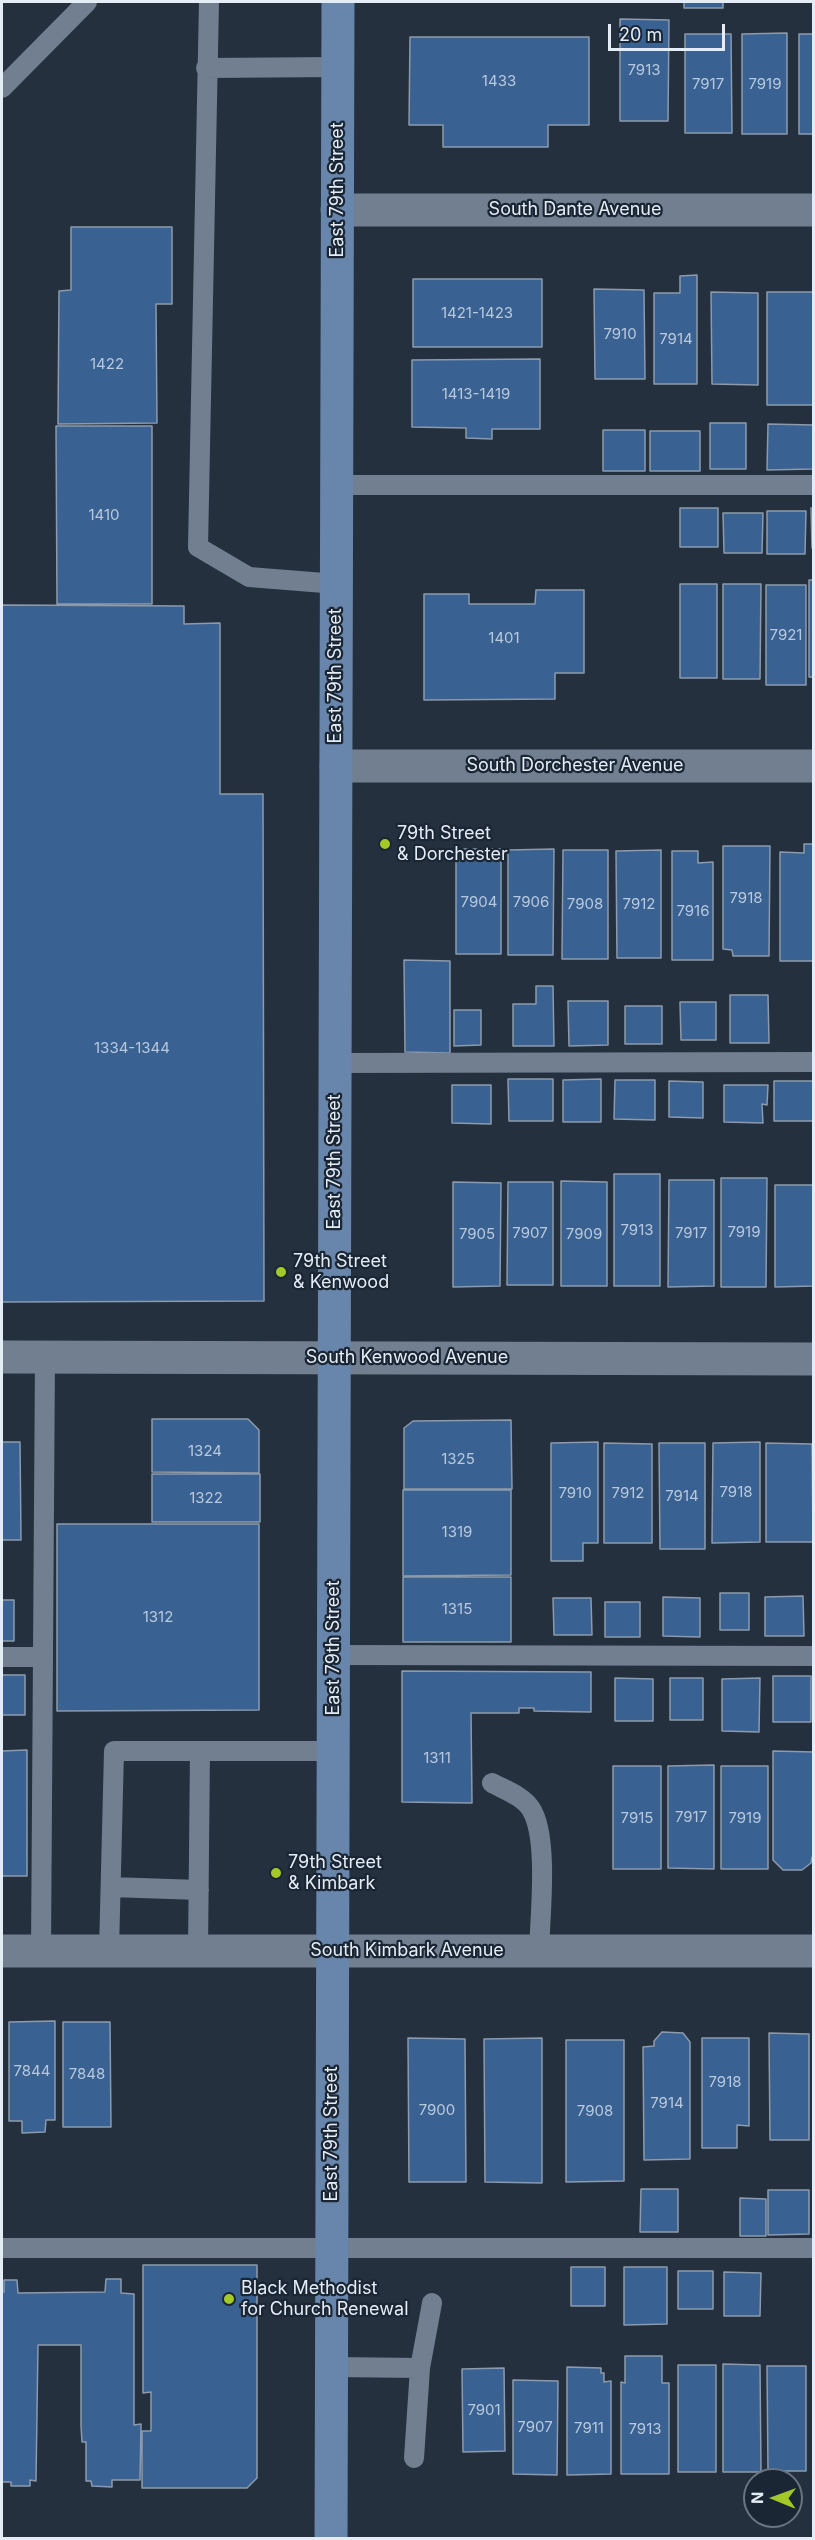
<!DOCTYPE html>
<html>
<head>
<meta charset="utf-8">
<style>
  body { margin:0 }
  #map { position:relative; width:815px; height:2540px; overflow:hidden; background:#24303e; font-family:Inter,sans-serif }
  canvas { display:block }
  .frame { position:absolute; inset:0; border:3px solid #e4ecf5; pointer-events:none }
  .north { position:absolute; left:743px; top:2468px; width:60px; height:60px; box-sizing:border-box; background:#1a2634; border:2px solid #6b7581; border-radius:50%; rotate:271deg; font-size:16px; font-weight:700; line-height:24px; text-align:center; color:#e4ecf5 }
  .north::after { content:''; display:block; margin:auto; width:21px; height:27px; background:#a2c928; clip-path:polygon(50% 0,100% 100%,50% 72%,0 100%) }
  .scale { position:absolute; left:608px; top:24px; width:117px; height:27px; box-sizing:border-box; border:3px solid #e4ecf5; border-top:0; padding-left:8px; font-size:18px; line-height:21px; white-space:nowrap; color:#e4ecf5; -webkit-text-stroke:4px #1a2634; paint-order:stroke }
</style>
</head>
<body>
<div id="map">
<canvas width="815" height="2540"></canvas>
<div class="frame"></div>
<div class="north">N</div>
<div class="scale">20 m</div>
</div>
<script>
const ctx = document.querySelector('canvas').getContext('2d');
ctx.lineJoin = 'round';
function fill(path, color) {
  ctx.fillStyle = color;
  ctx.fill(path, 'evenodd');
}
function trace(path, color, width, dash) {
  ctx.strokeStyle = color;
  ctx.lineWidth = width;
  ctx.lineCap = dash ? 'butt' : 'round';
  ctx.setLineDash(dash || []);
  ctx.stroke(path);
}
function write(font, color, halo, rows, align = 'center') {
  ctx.font = font + ' Inter,sans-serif';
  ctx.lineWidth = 4.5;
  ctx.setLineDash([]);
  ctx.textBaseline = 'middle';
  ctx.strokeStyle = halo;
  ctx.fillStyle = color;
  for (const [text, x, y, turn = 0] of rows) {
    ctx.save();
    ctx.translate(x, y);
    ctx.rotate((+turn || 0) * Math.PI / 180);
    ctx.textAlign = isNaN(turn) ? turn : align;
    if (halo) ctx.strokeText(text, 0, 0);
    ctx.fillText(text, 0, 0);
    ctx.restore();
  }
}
const building = new Path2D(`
  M684 2H723V8H684Z
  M620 19 669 20 668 121H620Z
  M787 33V134H742V34Z
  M685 34H731L732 133H685Z
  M799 34H814V134H799Z
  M410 37H589V125H548V147H443V125H409Z
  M71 227H172V304H156L157 423 58 424 59 291 71 290Z
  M697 275V384H654V293H680V276Z
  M413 279H542V347H413Z
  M594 289 644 290 645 379H595Z
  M711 292 758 293V385L712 384Z
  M767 292H814V405H767Z
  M540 359V429H492V439L466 438V428L412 427V360Z
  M710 423H746V469H710Z
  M768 424 813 425V469L767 470Z
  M56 426H152V604H57Z
  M603 430H645V471H603Z
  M650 431H700V471H650Z
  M680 508H718V547H680Z
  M811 508H814V548H812Z
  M767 511H806L805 554H767Z
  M723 513H763L762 553H724Z
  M809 580H814V677H809Z
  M680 584H717V678H680Z
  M723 584H761L760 679H723Z
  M766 585H806V685H766Z
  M536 590H584V673H555V699L424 700V594H469V604H535Z
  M2 605 184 606V624L220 623V794H263L264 1301 2 1302Z
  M804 844H814V961H780V852L804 853Z
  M723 846H770L769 956H733L732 950 723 949Z
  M456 849H501V954H456Z
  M554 849 553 955H508V850Z
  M563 850H608V959H562Z
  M661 850V958H617L616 851Z
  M672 851H698V863L713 862V960H672Z
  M404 960 450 961V1053L405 1052Z
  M536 986H553L554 1046H513V1004H536Z
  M730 995H768L769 1043H730Z
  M568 1001H608V1045L569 1046Z
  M680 1002H716V1040H681Z
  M625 1006H662V1044H625Z
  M454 1010H481V1045L454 1046Z
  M508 1079H553V1121H509Z
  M601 1079V1122H563V1080Z
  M615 1080H655V1120L614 1119Z
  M669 1081 703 1082V1118L669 1117Z
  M774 1081H814V1121H774Z
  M452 1085H491V1124L452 1123Z
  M724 1085H768L767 1105 762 1104 763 1123 724 1122Z
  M614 1174H660V1286H614Z
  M721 1178H767L766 1287H721Z
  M669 1180H714V1286L668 1287Z
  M561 1181 607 1182V1286H561Z
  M453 1182 501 1183 500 1286 453 1287Z
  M508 1182H553V1285H507Z
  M775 1185H814V1286L775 1287Z
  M152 1419H248L259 1430V1473L152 1472Z
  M511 1420 512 1489H404V1428L413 1421Z
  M2 1442H20L21 1540H2Z
  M598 1442V1543H583V1561H551V1443Z
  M760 1442V1542L712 1543 713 1443Z
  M604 1443 652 1444V1543H604Z
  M659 1443H705V1549H660Z
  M766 1443 812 1444 813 1542H766Z
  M152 1474H260V1522H152Z
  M403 1490H511V1575L403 1576Z
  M57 1524H259V1710L57 1711Z
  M403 1577H511V1642H403Z
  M720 1593H749V1630H720Z
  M803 1596 804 1636H765V1597Z
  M663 1597 700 1598V1637L663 1636Z
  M553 1598H591L592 1635H554Z
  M2 1600H14V1641H2Z
  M605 1602H640V1637H605Z
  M402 1671 591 1672V1712L534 1711V1708H519V1713H471L472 1803 402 1802Z
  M2 1675H25V1715H2Z
  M773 1676H811V1722H773Z
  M615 1678 653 1679V1721H615Z
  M670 1678H703V1720H670Z
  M760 1678 759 1732 722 1731V1679Z
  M27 1750V1876H2V1751Z
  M773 1751 814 1752V1857H812L811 1863 802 1870H783L773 1860Z
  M714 1765V1869L668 1868V1766Z
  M613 1766H661V1869H613Z
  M721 1766H768V1869H721Z
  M55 2021V2120H46L45 2132 22 2133V2121H9V2022Z
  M63 2022H110L111 2127H63Z
  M662 2032 683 2033 690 2042V2159L644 2160 643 2047 654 2046V2041Z
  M769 2033 809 2034V2140H770Z
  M408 2038 465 2039 466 2182H409Z
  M542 2038V2183L485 2182 484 2039Z
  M702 2038H749V2126L737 2125V2148H702Z
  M566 2040H624V2181L566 2182Z
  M641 2189H678V2232H640Z
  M768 2190H809V2234L768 2235Z
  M740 2198 766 2199V2236H740Z
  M143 2265H257V2478L247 2488H142V2431H151V2392L143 2393Z
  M571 2267H605V2306H571Z
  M624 2267H667V2324L624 2325Z
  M678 2271H713V2309H678Z
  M724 2272 761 2273 760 2316H724Z
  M106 2279H121V2293L134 2294V2425L141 2424 140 2480H112V2487L92 2486 91 2481H86V2442H82L81 2426V2345H38L36 2481 30 2480V2486H11V2482H2V2292H4V2280H17L18 2293 105 2292Z
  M625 2356H662V2383H669V2474H621V2382L625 2383Z
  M723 2364 760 2365 761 2472H723Z
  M678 2365H716V2472H678Z
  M767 2366H806V2471H768Z
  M567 2367 601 2368V2373H604V2382L611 2381V2474L567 2475Z
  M504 2368 505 2451 463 2452 462 2369Z
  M513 2380 558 2381 557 2475 513 2474Z`);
fill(building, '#396192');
trace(building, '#8c9aac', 1.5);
trace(new Path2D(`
  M209 2 198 547 249 577 337 584
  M206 68 338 67
  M2 88 87 2
  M336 485H814
  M335 1063 814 1062
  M334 1655 814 1656
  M2 1657H43
  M492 1783C505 1790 523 1796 531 1809 549 1837 540 1917 539 1951
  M111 1887 199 1890
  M41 1951 45 1357
  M109 1951 114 1751H333
  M198 1951 200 1751
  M2 2248H814
  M332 2367 420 2368 432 2303
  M414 2458 420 2368`), '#717f90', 20);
trace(new Path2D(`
  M337 210H814
  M336 766H814
  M2 1357 814 1359
  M2 1951H814`), '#717f90', 33);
trace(new Path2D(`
  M331 2538 338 2`), '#6886ab', 33);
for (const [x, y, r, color] of [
  [385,844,6,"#a2c928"],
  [281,1272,6,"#a2c928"],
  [276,1873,6,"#a2c928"],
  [229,2299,6,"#a2c928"]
]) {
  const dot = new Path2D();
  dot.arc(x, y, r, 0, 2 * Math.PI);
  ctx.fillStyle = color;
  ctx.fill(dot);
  trace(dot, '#1a2634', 2);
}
write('15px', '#b9c9dc', null, [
  ["7913",644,70],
  ["1433",499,81],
  ["7917",708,84],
  ["7919",765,84],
  ["1421-1423",477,313],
  ["7910",620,334],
  ["7914",676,339],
  ["1422",107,364],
  ["1413-1419",476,394],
  ["1410",104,515],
  ["7921",786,635],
  ["1401",504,638],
  ["7918",746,898],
  ["7904",479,902],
  ["7906",531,902],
  ["7908",585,904],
  ["7912",639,904],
  ["7916",693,911],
  ["1334-1344",132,1048],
  ["7913",637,1230],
  ["7919",744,1232],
  ["7907",530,1233],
  ["7917",691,1233],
  ["7905",477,1234],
  ["7909",584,1234],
  ["1324",205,1451],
  ["1325",458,1459],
  ["7918",736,1492],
  ["7910",575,1493],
  ["7912",628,1493],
  ["7914",682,1496],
  ["1322",206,1498],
  ["1319",457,1532],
  ["1315",457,1609],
  ["1312",158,1617],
  ["1311",437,1758],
  ["7917",691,1817],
  ["7915",637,1818],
  ["7919",745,1818],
  ["7844",32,2071],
  ["7848",87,2074],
  ["7918",725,2082],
  ["7914",667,2103],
  ["7900",437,2110],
  ["7908",595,2111],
  ["7901",484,2410],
  ["7907",535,2427],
  ["7911",589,2428],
  ["7913",645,2429]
]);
write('18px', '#e4ecf5', '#1a2634', [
  ["East 79th Street",338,190,-90],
  ["South Dante Avenue",575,210],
  ["East 79th Street",336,676,-90],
  ["South Dorchester Avenue",575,766],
  ["East 79th Street",335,1162,-90],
  ["South Kenwood Avenue",407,1358],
  ["East 79th Street",334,1648,-90],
  ["South Kimbark Avenue",407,1951],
  ["East 79th Street",332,2134,-90]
]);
write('18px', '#e4ecf5', '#1a2634', [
  ["79th Street",397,834],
  ["& Dorchester",397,855],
  ["79th Street",293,1262],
  ["& Kenwood",293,1283],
  ["79th Street",288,1863],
  ["& Kimbark",288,1884],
  ["Black Methodist",241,2289],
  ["for Church Renewal",241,2310]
], 'left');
</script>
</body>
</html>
